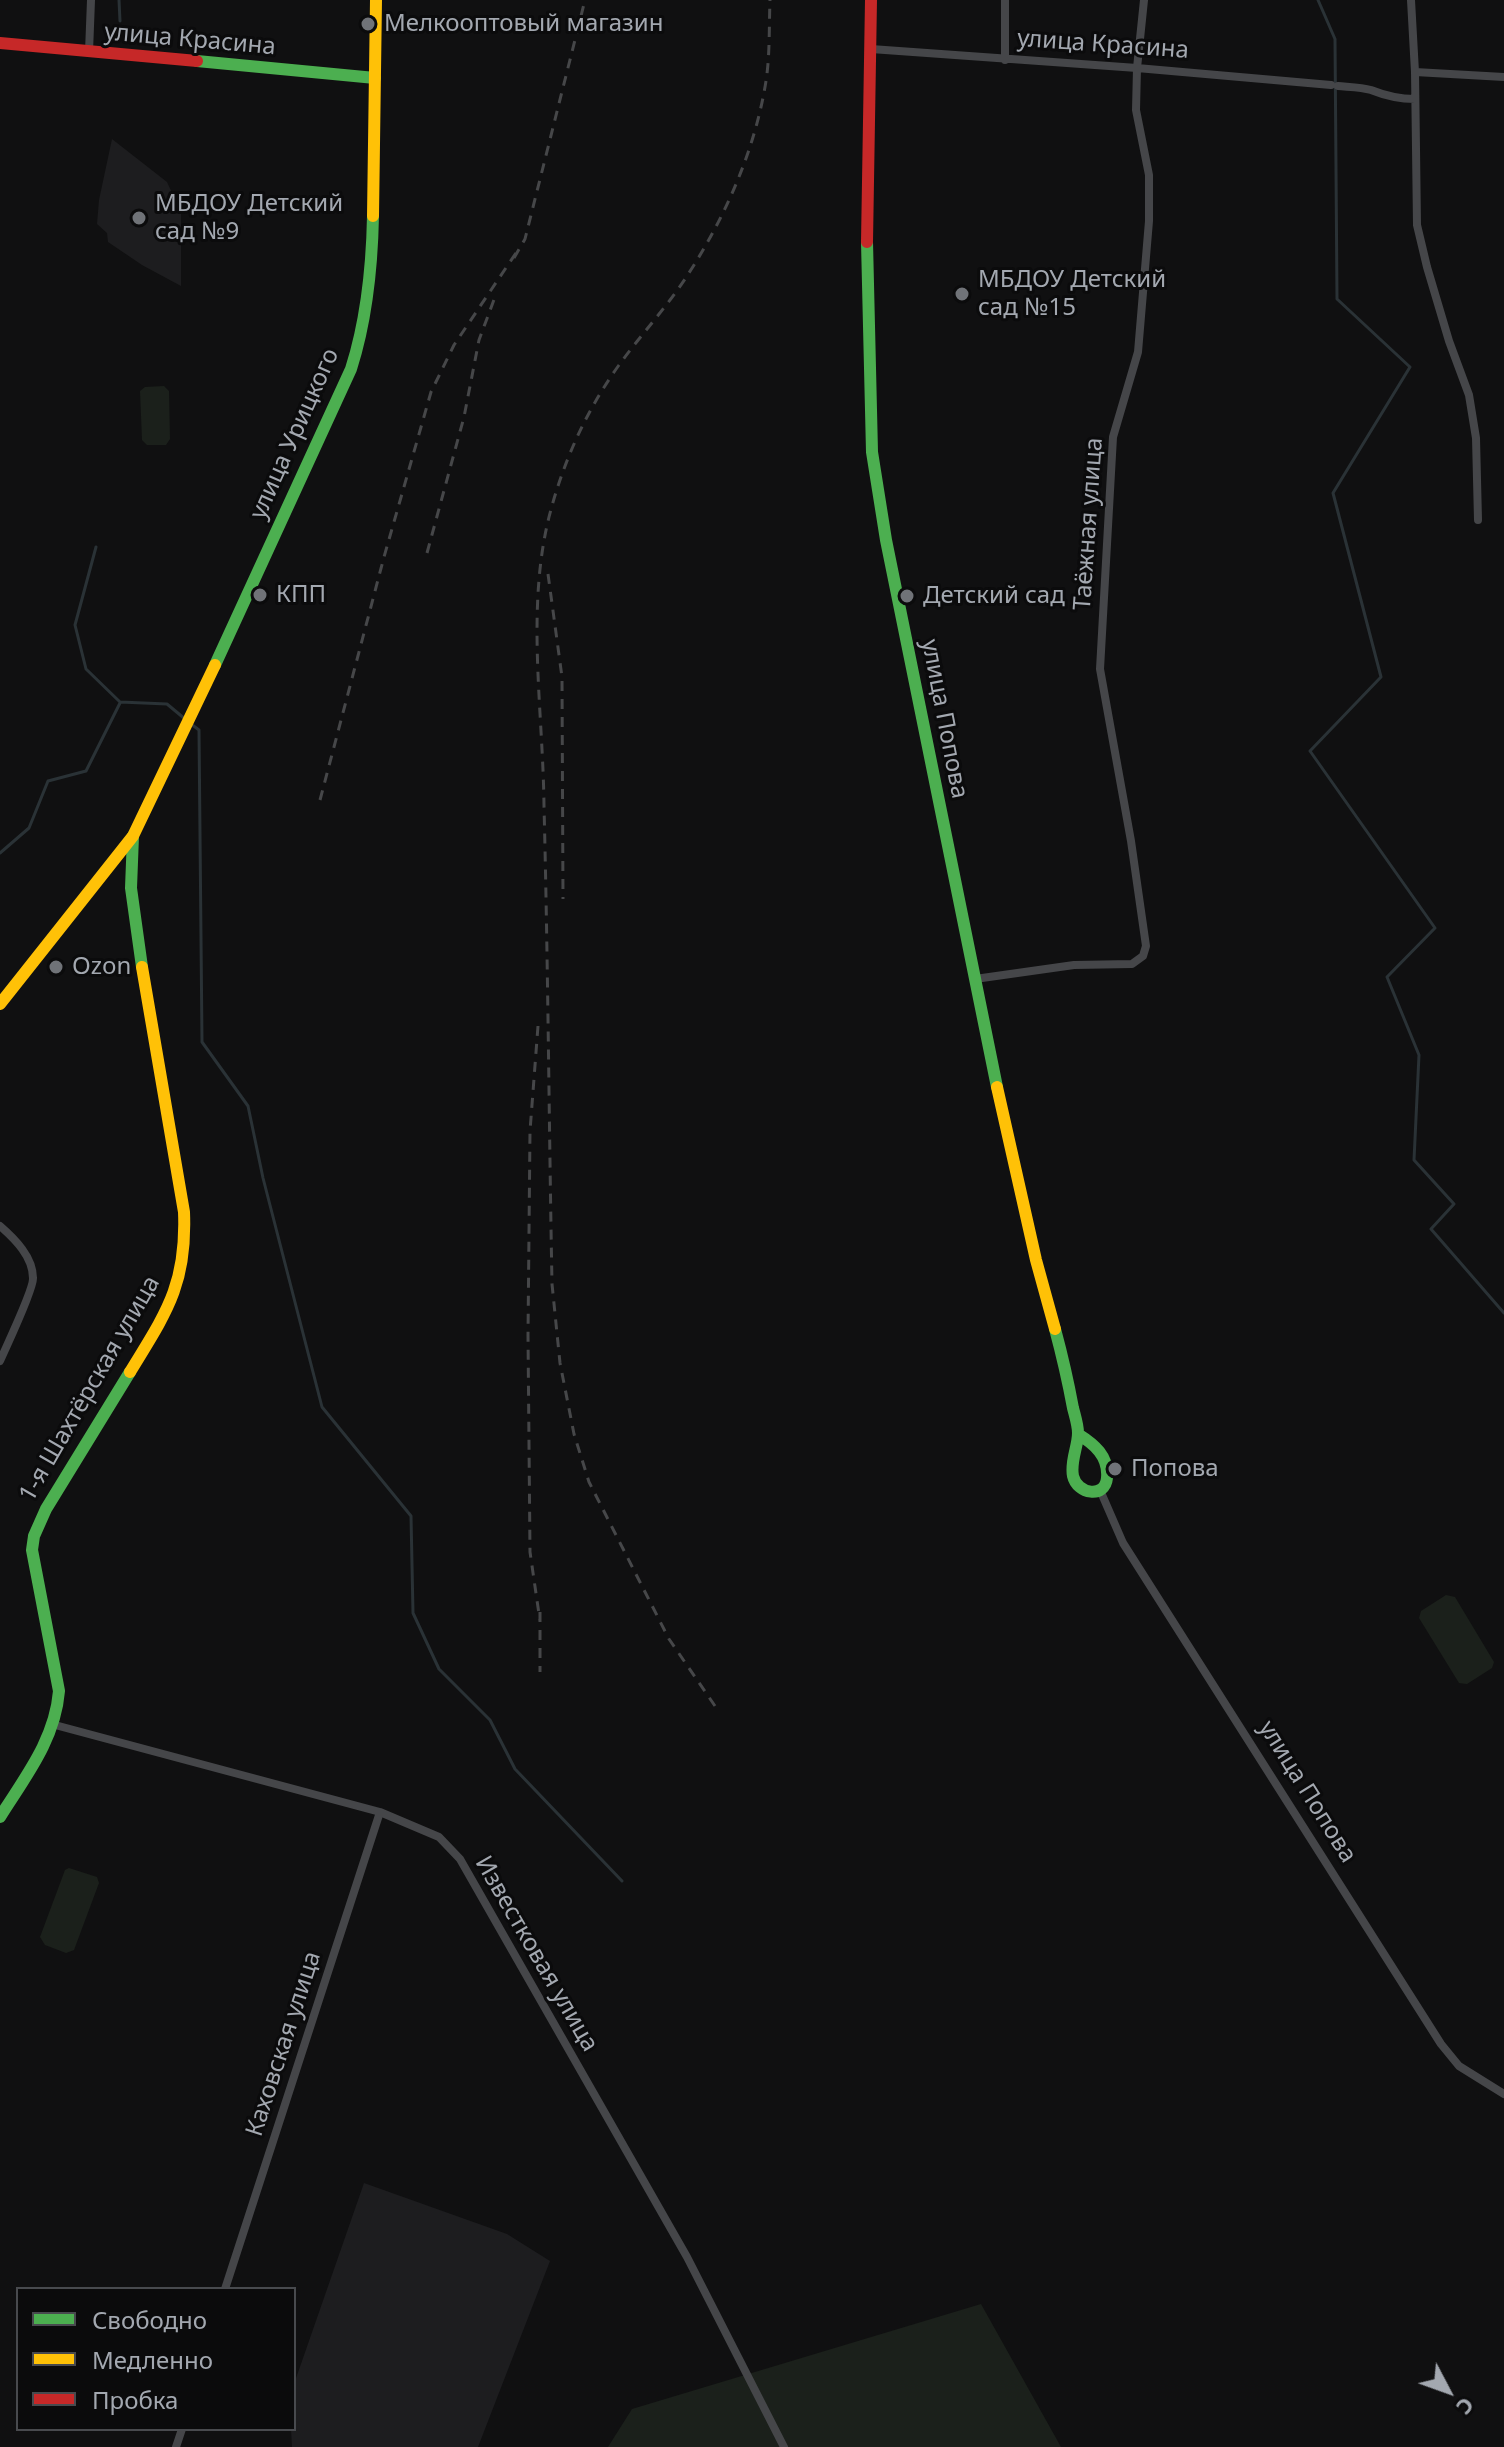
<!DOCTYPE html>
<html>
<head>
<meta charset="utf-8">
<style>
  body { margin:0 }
  #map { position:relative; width:1504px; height:2447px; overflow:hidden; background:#101011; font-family:"Noto Sans",sans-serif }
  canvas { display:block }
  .legend { position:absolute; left:16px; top:2287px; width:280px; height:144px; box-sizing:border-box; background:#0b0b0c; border:2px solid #484a4e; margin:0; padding:10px 14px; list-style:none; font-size:24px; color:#a3a8b0 }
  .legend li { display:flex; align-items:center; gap:16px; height:40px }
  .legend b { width:40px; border:2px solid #484a4e }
  .north { position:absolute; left:1408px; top:2351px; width:80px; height:80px; -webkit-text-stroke:6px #0b0b0c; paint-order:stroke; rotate:131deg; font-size:22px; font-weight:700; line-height:32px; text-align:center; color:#a3a8b0 }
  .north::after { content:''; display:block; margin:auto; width:28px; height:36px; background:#a3a8b0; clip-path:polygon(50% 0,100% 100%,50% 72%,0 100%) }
</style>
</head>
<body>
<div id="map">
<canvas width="1504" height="2447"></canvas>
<ul class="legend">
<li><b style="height:10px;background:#4caf50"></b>Свободно</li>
<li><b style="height:10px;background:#ffc107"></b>Медленно</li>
<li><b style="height:10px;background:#c62828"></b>Пробка</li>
</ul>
<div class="north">С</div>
</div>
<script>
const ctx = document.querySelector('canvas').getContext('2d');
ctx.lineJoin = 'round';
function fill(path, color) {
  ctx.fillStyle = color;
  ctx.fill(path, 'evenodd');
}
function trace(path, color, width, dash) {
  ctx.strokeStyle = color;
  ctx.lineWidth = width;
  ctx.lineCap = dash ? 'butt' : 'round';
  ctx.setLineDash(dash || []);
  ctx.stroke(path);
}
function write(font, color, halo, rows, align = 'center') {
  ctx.font = font + ' "Noto Sans",sans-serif';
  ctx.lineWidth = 6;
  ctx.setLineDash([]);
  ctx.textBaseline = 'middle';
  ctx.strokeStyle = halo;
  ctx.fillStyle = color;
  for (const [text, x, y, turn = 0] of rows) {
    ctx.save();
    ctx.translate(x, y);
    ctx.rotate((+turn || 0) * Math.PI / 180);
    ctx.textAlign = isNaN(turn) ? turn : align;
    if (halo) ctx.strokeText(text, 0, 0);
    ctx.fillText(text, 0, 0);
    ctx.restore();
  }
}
fill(new Path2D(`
  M112 139 167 182 181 212V286L142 265 108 242 107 233 97 224 99 200Z
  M364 2183 507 2234 550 2261 478 2447H292L291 2429H294V2384Z`), '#1d1d1f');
fill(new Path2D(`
  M164 386 169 391 170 439 166 445H147L142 440 140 391 145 387Z
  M1446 1595 1455 1597 1494 1662 1492 1668 1467 1684 1459 1683 1419 1618 1421 1611Z
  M69 1868 97 1877 99 1883 74 1950 66 1953 45 1945 40 1937 65 1870Z
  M981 2304 1061 2447H608L632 2409Z`), '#1b201b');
trace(new Path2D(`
  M119 0 120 21
  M1318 0 1335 39 1337 299 1410 367 1333 493 1381 677 1310 751 1435 928 1387 977 1419 1055 1414 1160 1454 1204 1431 1229 1504 1313
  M96 547 75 625 86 669 120 702 167 704 185 719
  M191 724 199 730 202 1042 248 1106 263 1178 322 1407 411 1516 413 1613 439 1669 490 1720 515 1769 622 1881
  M0 853 29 828 48 781 86 771 120 703`), '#2a3236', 3);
trace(new Path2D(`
  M1005 0V60
  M1411 0 1415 72 1417 225 1427 267 1449 341 1469 395 1476 438 1478 520
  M871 49 1137 68 1331 85
  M89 52 91 0
  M1415 72 1504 77
  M1338 86C1348 87 1361 87 1371 90 1386 96 1398 99 1415 99
  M975 979 1074 965 1132 964 1143 956 1146 946 1131 841 1100 669 1113 437 1138 352 1149 221V175L1136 110 1137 68 1144 0
  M0 1226C15 1239 33 1257 33 1278 34 1289 6 1347 0 1361
  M1100 1490 1123 1543 1441 2044 1459 2066 1504 2094
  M55 1725 380 1812 439 1837 460 1859 687 2257 784 2447
  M225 2289 380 1812
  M176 2447 182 2429`), '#454649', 8);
trace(new Path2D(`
  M197 61 375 78
  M867 242 872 452 886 540 997 1087
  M215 665 351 369C367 319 372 268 373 216
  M133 836 131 888 142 967
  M1055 1329C1062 1355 1068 1381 1073 1408 1075 1416 1078 1425 1078 1433 1078 1447 1070 1461 1073 1476 1077 1494 1105 1499 1107 1478 1109 1456 1094 1444 1078 1434
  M0 1817C25 1777 55 1740 59 1691L32 1550 34 1536 46 1509 130 1372`), '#4caf50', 12);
trace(new Path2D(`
  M373 216 376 0
  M0 1004 133 836 215 665
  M997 1087 1036 1260 1055 1329
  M130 1372C166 1313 187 1285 184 1212L142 967`), '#ffc107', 12);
trace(new Path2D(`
  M0 43 197 61
  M867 242 871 0`), '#c62828', 12);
trace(new Path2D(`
  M514 258 525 239 585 0
  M427 553 464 417 479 340 495 297
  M548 574 562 677 563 899
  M320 800 384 557 431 392 454 345 518 250
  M538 1026 530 1131 528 1335 530 1552 540 1621
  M540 1612V1672
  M715 1706 669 1639 589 1482 574 1434 560 1363 552 1284C549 1125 548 965 544 806 543 710 526 610 549 517 563 462 586 411 619 365 640 336 665 309 685 279 724 220 755 151 766 81 770 55 769 26 770 0`), '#464749', 3, [10, 8]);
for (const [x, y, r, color] of [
  [368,24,8,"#707378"],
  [139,218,8,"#707378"],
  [962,294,8,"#707378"],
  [260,595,8,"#707378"],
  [907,596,8,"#707378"],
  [56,967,8,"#707378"],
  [1115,1469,8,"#707378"]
]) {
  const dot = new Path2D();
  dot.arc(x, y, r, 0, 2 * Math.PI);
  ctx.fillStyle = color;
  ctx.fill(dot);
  trace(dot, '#0b0b0c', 3);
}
write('24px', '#a3a8b0', '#0b0b0c', [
  ["Мелкооптовый магазин",384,24],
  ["МБДОУ Детский",155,204],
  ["сад №9",155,232],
  ["МБДОУ Детский",978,280],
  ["сад №15",978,308],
  ["КПП",276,595],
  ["Детский сад",923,596],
  ["Ozon",72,967],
  ["Попова",1131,1469]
], 'left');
write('24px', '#a3a8b0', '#0b0b0c', [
  ["улица Красина",190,40,5],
  ["улица Красина",1103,45,4],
  ["улица Урицкого",295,434,-66],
  ["Таёжная улица",1089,524,-86],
  ["улица Попова",944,719,79],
  ["1-я Шахтёрская улица",90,1389,-60],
  ["улица Попова",1307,1792,58],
  ["Известковая улица",536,1954,60],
  ["Каховская улица",284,2044,-72]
]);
</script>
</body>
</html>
